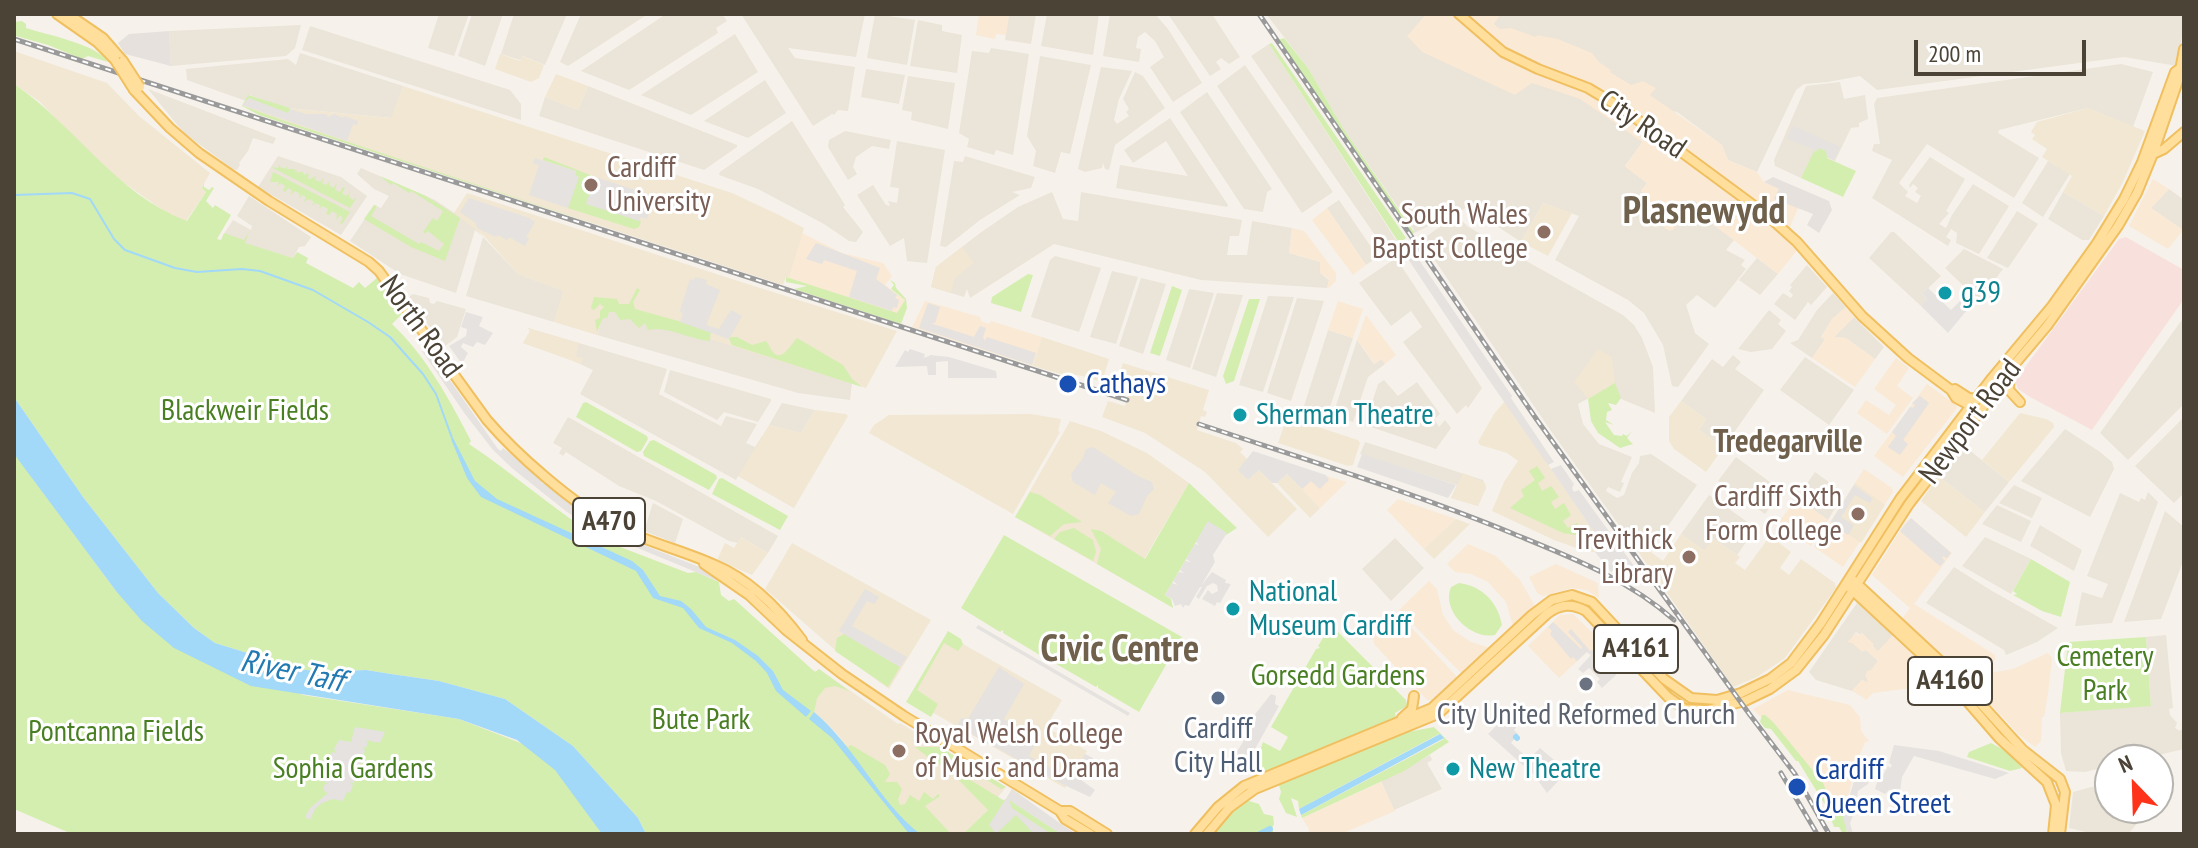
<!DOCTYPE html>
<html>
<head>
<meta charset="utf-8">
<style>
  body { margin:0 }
  #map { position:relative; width:2198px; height:848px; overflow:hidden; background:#f6f2eb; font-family:"PT Sans Narrow",sans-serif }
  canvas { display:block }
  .frame { position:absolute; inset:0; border:16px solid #4c4337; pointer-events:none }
  .north { position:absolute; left:2094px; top:744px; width:80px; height:80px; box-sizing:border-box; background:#fff; border:2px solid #b7b4af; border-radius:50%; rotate:337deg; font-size:22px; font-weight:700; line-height:32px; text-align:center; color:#4c4337 }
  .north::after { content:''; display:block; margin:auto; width:28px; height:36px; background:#ff3319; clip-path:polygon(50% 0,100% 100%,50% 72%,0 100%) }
  .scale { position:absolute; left:1914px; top:40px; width:172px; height:36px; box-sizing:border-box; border:4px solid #4c4337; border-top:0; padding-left:10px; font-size:24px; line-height:28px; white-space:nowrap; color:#4c4337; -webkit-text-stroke:6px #fff; paint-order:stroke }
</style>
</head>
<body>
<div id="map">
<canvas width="2198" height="848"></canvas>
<div class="frame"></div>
<div class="north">N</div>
<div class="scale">200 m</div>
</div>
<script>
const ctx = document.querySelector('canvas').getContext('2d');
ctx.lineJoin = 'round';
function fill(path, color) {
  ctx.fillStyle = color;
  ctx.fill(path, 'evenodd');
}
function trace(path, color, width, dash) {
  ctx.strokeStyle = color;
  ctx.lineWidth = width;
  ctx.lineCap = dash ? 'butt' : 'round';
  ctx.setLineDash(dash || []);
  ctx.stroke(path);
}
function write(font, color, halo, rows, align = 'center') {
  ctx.font = font + ' "PT Sans Narrow",sans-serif';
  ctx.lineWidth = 6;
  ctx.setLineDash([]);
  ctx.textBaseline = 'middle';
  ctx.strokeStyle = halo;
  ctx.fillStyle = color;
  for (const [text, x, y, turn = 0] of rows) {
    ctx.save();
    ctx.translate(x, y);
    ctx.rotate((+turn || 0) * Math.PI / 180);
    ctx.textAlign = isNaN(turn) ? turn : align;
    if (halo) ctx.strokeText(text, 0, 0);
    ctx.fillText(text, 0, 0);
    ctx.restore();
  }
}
fill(new Path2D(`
  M439 14H469L454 56 428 48Z
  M472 14H503L485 66 458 56Z
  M514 14H567L545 65 523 56 520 60 501 54Z
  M581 14H648L568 66 560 62Z
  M666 14H722L727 21 716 28 718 33 629 90 581 71Z
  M741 14H865L856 57 788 48 795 58 855 67 848 111 838 110 834 115 832 114 813 126Z
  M875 14 915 20 907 65 867 58Z
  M1009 14H1036L1031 44 1005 40Z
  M1047 14H1099L1093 55 1041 46Z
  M1110 14H1155L1168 29 1202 83 1173 102 1150 67 1164 57 1155 41 1145 32 1138 37 1136 48 1141 49 1139 62 1103 56Z
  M1168 14H1212L1240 57 1229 64 1221 58 1216 62 1221 69 1210 76Z
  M1266 14H2184V25L2177 66 2124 57 1877 90 1860 76 1828 82 1804 84 1796 90 1757 172 1728 160 1722 145 1677 112 1666 110 1625 166 1647 183 1641 191 1649 196 1694 200 1714 216 1710 222 1734 240 1726 250 1745 260 1741 265 1746 269 1715 308 1697 295 1686 305 1695 333 1709 344 1678 387 1672 386 1663 345 1644 313 1628 300 1555 260 1579 216 1543 203 1521 242 1468 207 1412 234 1414 230 1343 128 1308 68Z
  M918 20 942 25V31L962 35 957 73 910 66Z
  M301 25 295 48 286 56 171 66 169 31Z
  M310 26 510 90 521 104V120L302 50Z
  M735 34 758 72 691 115 641 95Z
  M1269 44 1398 243 1386 251 1251 56Z
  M991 48 1029 54 1013 155 996 150 994 155 967 147 969 139 959 133 972 51 989 53Z
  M300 53 403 86 392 118 287 108 249 95 246 101 187 80 186 69 288 59 296 65Z
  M1040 56 1091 65 1070 154 1061 152 1055 173 1033 166 1036 151 1027 136Z
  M2121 64 2153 72 2133 127 2088 108 1999 130 1998 133 2039 158 2014 198 1927 144 1899 183 1908 192 1905 196 1917 203 1921 196 1915 192 1918 188 1913 184 1910 188 1909 185 1930 157 1965 179 1946 211 1949 213 1939 224 1946 228 1952 215 1973 184 2009 206 1979 254 1956 243 1957 233 1951 229 1946 237 1951 240 1948 246 1872 198 1892 160 1872 151 1874 144H1880L1874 104 1877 98Z
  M1245 65 1333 192 1302 213 1217 86Z
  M1101 67 1132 71 1119 99 1114 120 1117 124 1129 116 1126 112 1129 109 1123 99 1135 72 1143 76 1165 108 1115 145 1109 170 1105 169 1103 163 1102 168 1085 172 1078 169Z
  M866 69 905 75 899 104 861 97Z
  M908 76 955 83 948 129 911 120 912 112 902 110Z
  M765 80 786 113 748 138 704 121Z
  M1840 82 1844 99 1865 95 1868 119 1859 123V127L1851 128 1835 161 1814 152 1801 178 1775 166 1774 160 1806 86Z
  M588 86 737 145V147L704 170 539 116 545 97 578 110Z
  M148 89 276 138 273 144 253 138 248 151 239 163 240 165 237 170 233 169 184 133Z
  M1207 92 1272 189 1267 192 1263 212 1244 209 1180 112Z
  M1170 118 1228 205 1227 207 1116 188 1120 165 1188 176 1166 141 1133 163 1124 150Z
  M792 121 845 205 843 207 863 232 856 242 849 241 824 224 758 189 719 175 720 172Z
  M845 131 891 140 889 149 872 146 856 157 853 167 857 174 848 180 828 147 829 140Z
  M897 141 945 150 927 263 907 261 904 238 890 246 857 195 873 185 886 205 890 206 888 201 897 203 899 188 890 187Z
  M278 156 341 177 367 196 341 235 258 187Z
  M965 156 1035 177 1031 188 1012 192 1020 195 980 220 946 247 940 246 954 161 963 162Z
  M2048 161 2070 174 2043 217 2022 203Z
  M361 168 435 200 471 224 518 274 564 291 554 322 466 296 483 237 475 230 456 293 400 274 350 241 374 205 381 208 389 196 374 189 357 174Z
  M2169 189 2184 200 2183 230 2151 208Z
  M1052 192 1063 219 1078 221 1081 192 1242 220 1239 236H1230L1227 255H1247L1252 221 1292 228 1289 253 1320 262V273L1329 280 1327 288 1201 280 1054 244 970 298 967 289 964 297 931 287 936 267 980 233 1018 207Z
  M2063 192 2104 216 2089 240H2082L2048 219Z
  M249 196 311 237 305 246 299 247 293 258 222 237 233 220 251 230 252 226 237 216Z
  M1339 200 1378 257 1366 265 1327 208Z
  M2017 211 2038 224 2008 268 1987 258Z
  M1457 215 1467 226 1519 257 1623 315 1634 325 1642 338 1653 367 1655 413 1621 399 1615 392V384L1578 404 1583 424 1599 444 1632 457 1621 482 1624 483 1620 492 1608 487 1606 491 1617 498 1624 495 1632 473 1639 463 1640 456 1651 454 1697 485 1650 551 1621 528 1551 431 1421 240Z
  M1891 232H1894L1941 276 1922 294 1927 299 1921 306 1869 258Z
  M1964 249 2003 269 1982 297H1975L1945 268Z
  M1055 256 1101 268 1079 332 1031 317 1050 260Z
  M1396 258 1482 388 1468 408 1466 405 1457 414 1403 342 1422 327 1411 311 1391 326 1359 283Z
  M1757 258 1778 274 1760 295 1739 280Z
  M1807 265 1827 287 1811 305 1808 302 1795 320 1774 304 1783 293 1791 298 1793 295 1789 291 1792 287 1790 285Z
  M1112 271 1138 277 1116 344 1090 337Z
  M1141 278 1166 284 1143 354 1119 346Z
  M1189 289 1214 293 1190 368 1166 360Z
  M1217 293 1243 295 1216 377 1192 369Z
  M1833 293 1846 307 1832 319 1821 337 1826 338 1812 358 1790 343 1798 340 1817 310Z
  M413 294 429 298 430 303 434 304 437 301 466 309 457 337 444 347 410 300V296Z
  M1268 296 1294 297 1263 392 1239 385Z
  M1297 298 1324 301 1291 401 1267 393Z
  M606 306 852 383 850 400 798 393 597 335Z
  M1769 310 1781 320 1778 324 1786 331 1772 349 1751 352 1738 349Z
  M1854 317 1884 347 1875 359 1846 338 1834 337Z
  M2184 317V404L2128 460 2100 433Z
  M528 328 667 369 659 394 721 426 726 416 757 424 746 443 755 447 762 436 794 508 738 476 736 480 580 394 593 370 569 359 523 343 530 331Z
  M1328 330 1353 338 1328 413 1304 406Z
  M1357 340 1374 364 1382 359 1385 364 1368 377 1353 422 1333 415Z
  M1733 355 1741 362 1735 369 1764 390 1723 448 1699 430 1706 419 1681 401 1712 359 1723 367Z
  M1805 357 1854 390 1829 425 1780 390Z
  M670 370 771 399V401L758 422 724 412 717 420 664 392Z
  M1384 380 1398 396 1417 382 1440 414 1434 419 1439 427 1445 420 1451 428 1436 449 1365 425 1378 384Z
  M782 403 815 410 801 433 769 425Z
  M568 417 778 536 768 553 741 537 738 543 729 541 656 501 619 486 566 452 563 456 559 453 562 448 553 443Z
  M2184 417V493L2174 503 2135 466Z
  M2065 429 2100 452 2112 462 2114 469 2090 517 2021 481Z
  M1365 442 1483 480 1486 488 1478 506 1451 498 1457 485 1360 454Z
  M1963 445 2009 482 1985 512 1938 476Z
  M1736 457 1782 491 1765 514 1718 481Z
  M1815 472 1844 493 1828 520 1797 498Z
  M2014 485 2042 498 2032 518 1999 503Z
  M2148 492 2158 502 2112 623 2075 626 2082 592 2102 598 2108 584 2087 576 2120 493 2139 502 2141 498 2145 500Z
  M1709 495 1756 528 1737 555 1714 539 1705 551 1681 534Z
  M653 503 683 519 675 543 644 531Z
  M1997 505 2031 521 2021 542 1982 524Z
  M2165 511 2184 527V559L2161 619 2124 622Z
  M2040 525 2082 550 2074 571 2030 546Z
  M1985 537 2031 559 2011 594 1962 566Z
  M1395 538 1424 568 1391 601 1362 569Z
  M1954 567 1992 591 2058 628 2037 642 2006 655 2004 650 1926 603Z
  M1857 603 1893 635 1878 652 1862 633 1860 635 1856 632 1853 636 1851 642 1866 650 1878 661 1866 677 1869 683 1862 680 1852 691 1816 680 1809 672Z
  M2166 635 2173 708 2169 709 2170 715 2177 723 2175 728 2180 731 2184 727V749L2137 760H2110V766L2085 772 2066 771 2061 753 2060 713 2151 705 2146 637Z
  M1430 755 1432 760 1427 763 1442 789 1394 810 1381 781Z
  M2110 782V808H2151L2128 834H2094L2069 828 2073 792Z`), '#ebe4d8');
fill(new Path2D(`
  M979 14H1009L1006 35 996 34 995 39 976 35Z
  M1426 14H1501L1494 24 1500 29 1511 28 1536 37 1537 35 1558 39 1592 53 1599 62 1611 70 1610 72 1631 85 1643 81 1656 88 1650 95 1722 145 1728 160 1757 172 1764 182 1779 189 1775 199 1798 208 1790 227 1803 243 1778 274 1710 222 1714 215 1694 200 1673 230 1669 231 1639 210 1648 197 1641 191 1647 183 1625 167 1642 142 1580 99 1532 83 1515 95 1422 52 1407 36Z
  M2153 179 2169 189 2151 208 2183 230 2168 249 2129 226Z
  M1327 208 1366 265 1353 275 1312 220Z
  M1292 228 1304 231 1336 273V281L1330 287 1327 288 1329 279 1320 273V262L1289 253Z
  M802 233 842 253 883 263 892 276 885 285 905 300 897 314 788 278Z
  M925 301 980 317 981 321 989 324 991 321 1042 337 1033 366 912 327Z
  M1338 301 1363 309 1353 338 1328 330Z
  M1846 307 1854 317 1834 337 1846 338 1875 359 1855 387 1812 358 1825 339 1821 338 1832 319Z
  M1366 315 1396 355 1385 364 1381 359 1375 364 1357 340Z
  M1896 358 1909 368 1897 386 1913 398 1887 434 1857 413 1866 400 1889 415 1896 405 1874 389Z
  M1927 384 1956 405 1957 408 1903 477 1874 456Z
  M1293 464 1296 467 1347 482 1320 508 1287 474Z
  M1864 469 1892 488 1893 492 1843 567 1814 547Z
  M1797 498 1828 520 1811 546 1778 523Z
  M1398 499 1456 519 1424 549 1387 510Z
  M1911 518 1952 553 1914 604 1995 655V660L1964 667 1953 666 1901 620 1910 608 1872 575 1905 523Z
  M1468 544 1496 556 1520 580 1535 606 1513 626 1506 602 1488 582 1471 574 1455 572 1447 564Z
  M1556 564 1598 583 1599 598 1586 590 1572 588 1543 596 1538 594 1529 577Z
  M1429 581 1437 589 1443 615 1453 630 1471 642 1490 648 1462 674 1399 610Z
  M1397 612 1458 678 1433 701 1427 700 1374 644 1373 636Z
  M1573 614 1626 665 1613 678 1587 652 1559 678 1528 646 1560 615Z
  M1856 633 1859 636 1862 633 1874 644 1872 646 1878 651 1892 636 1935 674 1936 685 1873 693 1866 700 1864 698 1852 691 1862 680 1869 683 1865 676 1867 671 1871 670 1878 661 1866 650 1862 652 1852 643 1847 642Z
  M2048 653 2052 658 2048 694 2044 717H2042L2041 741 2035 747 2018 734 1965 677 2013 669Z
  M1788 690 1850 705 1860 717 1861 731 1869 741 1865 742 1858 760 1842 818 1836 819 1809 768 1753 709Z
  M1381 782 1395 811 1341 834H1308L1309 829 1302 818Z`), '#f9e9d5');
fill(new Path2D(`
  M169 31 171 66 125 54 118 43 129 34Z
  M1773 177 1829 201 1832 210 1819 233 1807 225 1813 214 1774 199 1779 189 1764 182Z`), '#e6e1dc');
fill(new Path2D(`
  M14 51 107 83 139 116 210 173 202 187 206 192 186 221 167 213 107 171 39 101 14 84Z
  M500 54 520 61 522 56 544 65 539 78 531 82 495 69Z
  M556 74 588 86 578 110 545 97Z
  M403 86 732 193 777 214 804 228 789 277H786L783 285 272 119 242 106 248 95 287 108 391 118Z
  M2088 108 2145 131 2123 182 2104 216 2063 192 2072 176 2042 157 2047 149 2032 139 2035 135 2031 132 2037 122Z
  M467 193 738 281 897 331 866 388 605 306 597 335 554 322 563 291 518 274 484 236 454 213Z
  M1543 203 1572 213 1548 256 1521 242Z
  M962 247 974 263 955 278 951 293 931 287 936 267Z
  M528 328 579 343 576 356 583 358 581 364 523 343 530 331Z
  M1042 337 1109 359 1102 382 1082 376 1076 375 1074 378 1033 366Z
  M1598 349 1612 357 1615 383 1588 399 1574 382Z
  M1123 363 1209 390 1203 410 1207 412 1205 417 1201 416 1197 430 1236 443 1243 449 1240 452 1248 460 1239 470 1248 480 1259 470 1297 509 1268 537 1205 472 1145 433 1102 417 1108 401 1125 406 1129 393 1125 391 1126 384 1116 383Z
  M1505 401 1596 535 1603 541 1601 548 1595 552 1585 551 1554 540 1492 511 1504 482 1518 461 1507 453 1480 445 1478 442 1494 414Z
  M1681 401 1706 419 1699 430 1723 448 1706 472 1674 449 1669 441V417Z
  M815 410 846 414 848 416 794 508 738 476 769 425 801 433Z
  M2020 413 2046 419 2053 423 2054 427 2009 482 1982 460Z
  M1031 414 1061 419 1058 431 1060 432 1013 514 869 433 874 425 889 415Z
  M1287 417 1358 440 1360 443 1353 465 1348 466 1278 443Z
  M1070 421 1101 431 1147 453 1189 483 1130 583 1015 517Z
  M1463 473 1485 483 1486 488 1478 506 1451 498Z
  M1287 474 1320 508 1310 518 1277 483Z
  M1938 476 1985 512 1966 537 1921 501Z
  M1855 483 1885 505 1861 543 1831 522Z
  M1456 519 1470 524 1434 559 1424 549Z
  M1625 533 1663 561 1681 534 1704 550 1714 539 1740 557 1735 563 1745 570 1770 536 1791 552 1780 568 1789 575 1801 559 1835 583 1836 588 1785 658 1757 677 1733 687Z
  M741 537 768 553 752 575 717 560 725 543 734 548Z
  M792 543 931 620 889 689 834 649 765 589Z
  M947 635 1062 700 1046 727 1087 751 1065 788 909 699Z
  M819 669 898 724 900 723 1006 787 988 810 963 834H920L837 734 814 712 816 698 821 692 813 670 816 672Z`), '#f1e7d3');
fill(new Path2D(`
  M2126 237 2184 270V299L2092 430 2030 397 2018 389 2015 381 2119 239Z`), '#f8e0dd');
fill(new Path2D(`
  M22 21 26 24V28C47 35 97 44 108 62L88 56 82 59 48 45 16 36 14 22Z
  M1284 38 1308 68 1343 128 1414 232 1412 234 1278 40Z
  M1272 43 1406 238 1399 243 1269 44Z
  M14 84C75 125 115 194 187 221L206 192 202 188 204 183V187L209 190 212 187 214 188 206 201 213 208 215 205 231 215 217 239 221 240 224 233 244 240 249 232 245 243 293 258 297 252 308 258 306 263 353 288 359 282 365 288 377 278 404 312 392 324C426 356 450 400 471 441L469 444C514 474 557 512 602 540L688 573 696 572 719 582 721 595 729 601 734 599 815 672 819 669 849 691 835 686 825 688 817 698 814 713 848 747 851 745 885 765 890 774 885 782H897L902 789 898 799 900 805 905 804 910 795 919 801 924 792 933 799 938 794 940 796 925 806 951 834H646L638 818 573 746 505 699 439 681 391 674 366 670 322 672 299 669 215 643 194 628 158 593 83 497 14 397Z
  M248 95 290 108 287 117 249 98 243 106 285 121 610 229 259 115 242 106Z
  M1819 148 1828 152 1827 158 1856 171 1843 197 1801 178 1814 151 1816 152Z
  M544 157 595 177 587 204 636 218 641 221 639 227 634 229 568 208 578 177 575 175 576 171 543 160Z
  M280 164V167L285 169 287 166V169H294L299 173 302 171 304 175 309 173 308 178 310 179 316 176 315 180 320 182 324 178 322 183 326 185 330 181 329 185 333 188 337 183 335 190 340 192 343 187 345 188 342 194 347 196 350 191 349 197 353 200 357 197 350 208 271 167 278 168Z
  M273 172 350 212 342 224 340 223 343 218 340 215 336 220 337 214 332 211 329 215 326 214 328 209 322 206 319 209 320 205 316 203 312 206 314 202 309 199 304 202 306 197 302 195 299 199 300 194 295 191 290 195 292 190 288 188 285 192 283 191 285 186 281 183 276 187 279 182H270Z
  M380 176 426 196 460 218 445 261 411 247 364 219 374 205 377 206 371 216 419 244 421 242 439 251 444 244 428 231 425 234 423 232 433 218 437 221 443 211 411 191 409 193 393 183 391 185Z
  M1028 274 1033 275 1021 312 991 303 992 297Z
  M786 277 897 313 905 300 891 289 894 285 890 280 895 283 896 288 906 299 907 308 901 324 794 289 807 286 786 282Z
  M1172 286 1182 290 1160 356 1150 353Z
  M637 288 640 290 633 302 635 309 711 330 710 341C691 340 666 325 648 330L645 323 639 328 630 319 620 320 615 312H609L607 318H603L597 332 595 320 600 318V311L604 307 600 304 594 310 591 308 594 297 617 299 619 304H629Z
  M1249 299H1260L1234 381 1226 384 1223 376Z
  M731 337H737L752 345 766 341C769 344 770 349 773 352 782 363 791 344 797 338L843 365 852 379 862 387 732 345 729 339Z
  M1615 383 1621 398 1616 405 1608 403 1612 410 1607 412 1606 420 1614 425 1605 422 1614 435 1622 436 1623 434 1627 436 1632 431 1627 438 1633 444 1620 448 1598 433 1591 421 1588 399Z
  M586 402 647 436 648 439 641 451 637 452 576 417 583 403Z
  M654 440 716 475 717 478 709 490 644 456 643 452 650 441Z
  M14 453 116 591 303 695 459 719 531 747 561 775 602 834H72L14 809Z
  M1537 466 1545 478 1538 483 1542 491 1551 486 1559 497 1551 502 1555 509 1564 503 1571 515 1563 521 1568 528 1577 523 1582 530 1575 535 1563 533 1510 508 1524 496 1521 490 1535 480 1529 471Z
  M722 478 788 516 780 530 712 494 719 479Z
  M1189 483 1237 528 1226 535 1208 522 1165 595 1171 599 1173 608 1097 564 1101 549 1091 529 1101 531 1145 559Z
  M1030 492 1040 495 1082 522 1064 524 1050 536 1015 517Z
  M1074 528 1093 540 1096 552 1093 561 1054 539 1060 532Z
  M1004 535 1182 637 1139 712 1098 688V685L1096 687 1051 661 1052 658 1048 660 1003 633V630L1000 632 961 608Z
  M2031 559 2070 582 2061 617 2042 611 2013 595 2017 594 2013 591Z
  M1459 583C1482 586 1498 602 1502 625L1495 635C1471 640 1441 611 1451 587Z
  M1331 625 1406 700 1407 706 1395 713 1396 717 1264 772 1257 759 1263 742 1280 751 1288 737 1271 727 1316 649 1320 648 1318 646Z
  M948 631 961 639 963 644 958 651 944 643 917 690 938 704 931 717 906 702Z
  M844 634 900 667 888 687 835 651 837 638Z
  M2146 637 2151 706 2060 713 2068 642Z
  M1762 715H1765L1773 722 1823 783 1833 806 1841 811 1845 817 1847 834H1843L1839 827H1834L1827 808 1798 761H1796L1771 729 1765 728 1760 722Z
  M1434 727 1449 742 1404 771 1302 818 1301 815 1444 739 1439 734 1299 809 1298 801 1291 798 1297 817 1286 813 1279 799 1281 792 1278 782 1291 780 1293 777 1397 734Z
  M1991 743 2010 753 2022 768 2010 771 1967 757 1969 752Z
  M915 747H940L1006 787 1001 789 967 767 937 764Z
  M954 770 1003 800 1008 799 1061 834H963L988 810 951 772Z
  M1246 800 1259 804 1264 814 1273 816 1274 824 1272 829 1274 834H1212L1215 828Z`), '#d4eeb0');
fill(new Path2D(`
  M249 98 288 113 290 109 306 114H326L328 117 334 114 343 118 344 116 358 121 357 125 353 124 347 141 242 105Z
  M1793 126 1840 147 1834 160 1827 157 1826 150 1819 148 1817 151 1787 138Z
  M535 158 576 171 575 175 579 177 568 208 529 195 539 165 533 163Z
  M595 177 654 196 647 219 641 217 639 221 586 204Z
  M469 198 529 218 535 222 526 237 529 239 525 246 509 237 507 240 498 235 496 237 477 228 476 223 460 212Z
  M816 243 880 268 876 279 897 295 895 298 899 300 897 308 893 307 892 311 849 297 857 271 824 260 822 264 806 259Z
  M1413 251 1512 396 1511 398 1554 462 1548 465 1482 370 1406 256Z
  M695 277 707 280 706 284 720 290 706 325 719 329 731 310 742 316 729 339 680 322 683 314 680 311 690 279 694 280Z
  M1928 288 1951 310 1964 297 1969 302 1967 310 1948 333 1921 306 1927 299 1922 294Z
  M928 303 940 307 935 323H930L974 337 980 326 986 328 983 337 985 341 987 337 1036 353 1032 365 919 328Z
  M466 312 483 317 479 326 493 333 485 345 477 342 473 347 463 343 461 347 468 353 462 364 449 346 466 336 467 329 461 327Z
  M426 346 498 449 501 451 503 448 543 480 542 484 545 482 574 505 572 509 576 506 581 510 578 513 582 516 610 532 702 568 708 571 707 573 721 580 720 582 599 532 567 512 513 469 493 450 465 414 422 351Z
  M910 349 925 354 924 358 931 355 949 357 996 371 997 378H948V361L936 362V375H928L927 366 895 367 905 350 908 352Z
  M1920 396 1929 403 1903 440 1908 444 1900 455 1888 447 1896 436 1892 432 1910 407 1913 408 1915 405 1912 403Z
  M1093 447 1138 476 1152 482 1154 489 1147 496 1139 514 1131 516 1108 503 1116 492 1101 483 1095 495 1073 482 1071 474 1083 458 1086 449Z
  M1253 451 1326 475 1329 480 1320 489 1311 481 1302 489 1287 474 1277 483H1272L1259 470 1248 480 1238 470Z
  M1362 454 1456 485 1448 498 1357 467Z
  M1561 465 1574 484 1572 488 1574 492 1579 490 1637 570 1624 578 1616 569 1611 572 1595 552 1601 548 1603 541 1596 535 1551 469Z
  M1854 485 1872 498 1870 503 1855 495 1841 517 1854 525 1848 535 1840 530 1832 542 1822 535 1829 524H1833L1831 522Z
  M1911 518 1951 553 1947 558 1943 556 1942 558 1945 561 1940 566 1900 531Z
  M1208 521 1227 533 1213 555 1215 562 1201 586 1212 572 1226 580 1225 583 1231 584 1220 603 1217 602 1215 606 1202 599 1208 590 1212 594 1218 591 1217 585 1213 583 1207 586 1199 599 1196 597 1202 587H1200L1189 606 1185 605 1183 608 1181 604 1175 606 1172 599 1165 595 1172 583 1178 585 1173 581 1179 572 1184 573 1180 570 1185 561 1191 562 1186 559 1195 544 1199 545 1196 542Z
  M865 589 879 597 874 604 867 601 852 626 907 657 900 667 839 631Z
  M1553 622 1581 649 1582 647 1568 632 1571 629 1590 651 1592 650 1616 675 1602 688 1597 682 1600 679 1589 668 1583 673 1578 669 1591 655 1587 652 1577 661 1573 657 1571 659 1550 634 1552 631 1548 627Z
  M978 625 1130 713 1128 716 976 628Z
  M999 667 1024 684 1004 719 1038 739 1029 756 1070 779 1085 754 1093 758 1090 762H1085L1077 777 1095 790 1090 797 1066 786 957 726 961 718 968 719Z
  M1271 694 1276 696 1275 704 1279 706 1250 758 1239 766 1231 761 1243 742V734L1249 723 1254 725 1256 721 1252 718Z
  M1507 715 1518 725 1514 730 1518 734 1511 743 1529 759 1540 748 1560 765 1558 768 1563 776 1547 793 1534 775 1488 734Z
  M355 727 385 732 380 743 365 740 368 742 366 748 362 747 365 750 363 758H358L362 760 359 768H355L353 773 357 774 354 783H350L353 785 350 793 347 792 343 801 333 799 322 803 315 809 310 820 305 817 310 808 328 793 324 791V785L328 783 324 782 325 776H329L325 772 332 752 336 753 334 749 339 740 351 742Z
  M1894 745 1939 751 2009 773 1995 779 1914 756 1902 777 1900 792 1889 790 1885 794 1875 789 1879 776 1882 777 1888 766 1890 768 1892 765 1889 763Z
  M1860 761 1866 763 1865 769 1873 772 1868 784 1858 791 1857 798 1860 799 1850 823 1853 834H1848L1843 818Z
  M1012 789 1064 826 1076 834H1061L1009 800 1012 808 1051 834H1034L1016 815 996 834 989 825Z`), '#e5e2df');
fill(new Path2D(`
  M14 397 83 497 158 593 194 628 215 643 299 669 322 672 366 670 391 674 439 681 505 699 573 746 638 818 646 834H602L555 770 517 740 459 719 251 686 174 648 142 621 116 591 17 458 14 453Z
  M453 438 475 481 497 499 632 561 643 570 660 596 681 601 691 609 706 627 735 640 758 656 773 671 783 690 811 711 806 717 776 691 767 673 756 661 732 643 699 628 683 608 653 598 636 571 481 497 467 478 451 439Z
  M814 712C856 747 878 801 920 834H909L906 830 832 738 809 719Z
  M1440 734 1444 738 1301 815 1299 809Z`), '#a2d8f8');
trace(new Path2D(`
  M14 195 72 193 90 199 114 239 125 250 175 268 197 272 242 269 260 271 313 290 368 322 390 337 423 374 436 394 452 438`), '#a2d8f8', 2);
trace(new Path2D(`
  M1516 737 1517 738
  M1260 834 1270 829`), '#a2d8f8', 6);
const major = new Path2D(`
  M57 14 97 42 115 60
  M68 14 103 38 123 61
  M1459 14 1503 52 1538 69 1588 88 1623 109 1768 216 1797 242 1862 316 1908 358 1951 390 1956 398 1971 406
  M134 90 170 128 199 153 269 201 369 262 379 271 487 420C516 454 573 504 613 525 646 542 682 550 715 565 751 580 779 609 802 640
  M2149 156 2164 149 2184 132
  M2010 371 2009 390 2020 402
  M1951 390 1955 389 1969 398 1980 399
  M704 564 749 595 786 630 842 674 904 716 1060 811 1065 819 1090 834
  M1854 581 1953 673 2023 750 2060 779 2065 792 2060 834
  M1850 588 1946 677 1999 738 2047 782 2056 805 2053 834
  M1402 718 1412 709 1414 696
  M1060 811H1070L1107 834
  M1195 834 1218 807 1244 786 1432 708 1532 615 1552 600 1572 595 1592 602 1664 679 1691 698 1717 700 1741 693 1770 679 1791 663 1821 623 1900 499 1992 378 2052 306 2097 243 2124 199 2142 162 2175 72 2179 69
  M1207 834 1229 808 1255 789 1438 714 1547 614C1560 604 1572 603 1586 611L1668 697 1685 709 1708 710 1745 701 1770 689 1796 670 1824 635 1909 504 1979 413 1998 384 2047 326 2118 226 2137 193 2153 154 2178 81 2184 49`);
trace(major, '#f0bf5f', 12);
trace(major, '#ffdf9b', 8);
const rail = new Path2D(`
  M1259 14 1537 420 1750 715 1795 774 1829 834
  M14 39 1127 400
  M1199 424C1304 459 1411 492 1514 534 1570 557 1628 579 1674 620
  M1781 773 1816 832`);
trace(rail, '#9a9a9a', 5);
trace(rail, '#fff', 2, [6]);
const majorBridge = new Path2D(`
  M115 60 134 90
  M123 61 140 87`);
trace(majorBridge, '#f0bf5f', 12, []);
trace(majorBridge, '#ffdf9b', 8);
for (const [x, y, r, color] of [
  [591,185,8,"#8d6e63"],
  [1544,232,8,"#8d6e63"],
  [1945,293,8,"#0f9aa8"],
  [1068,384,10,"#1a4fb4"],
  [1240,415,8,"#0f9aa8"],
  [1858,514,8,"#8d6e63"],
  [1689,557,8,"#8d6e63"],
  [1233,609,8,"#0f9aa8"],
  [1586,684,8,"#6b7280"],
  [1218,698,8,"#5c6f8a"],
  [899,751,8,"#8d6e63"],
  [1453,769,8,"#0f9aa8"],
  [1797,787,10,"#1a4fb4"]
]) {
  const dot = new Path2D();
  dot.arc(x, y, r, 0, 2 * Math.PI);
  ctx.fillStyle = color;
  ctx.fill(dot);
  trace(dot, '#fff', 3);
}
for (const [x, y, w] of [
  [609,522,72],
  [1636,649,84],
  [1950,681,84]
]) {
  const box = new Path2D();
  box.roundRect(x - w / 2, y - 24, w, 48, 6);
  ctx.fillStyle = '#fff';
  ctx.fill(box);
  trace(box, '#4c4337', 2);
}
write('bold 28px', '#4c4337', null, [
  ["A470",609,522],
  ["A4161",1636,649],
  ["A4160",1950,681]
]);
write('30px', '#4c4337', '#fff', [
  ["City Road",1642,125,34],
  ["North Road",420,327,54],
  ["Newport Road",1971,422,-53]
]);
write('30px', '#785e54', '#fff', [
  ["Cardiff",607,168,"left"],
  ["University",607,202,"left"],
  ["South Wales",1528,215],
  ["Baptist College",1528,249],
  ["Cardiff Sixth",1842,497],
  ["Form College",1842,531],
  ["Trevithick",1673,540],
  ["Library",1673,574],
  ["Royal Welsh College",915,734,"left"],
  ["of Music and Drama",915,768,"left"]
], 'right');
write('30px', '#0d838f', '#fff', [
  ["g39",1961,293],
  ["Sherman Theatre",1256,415],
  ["National",1249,592],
  ["Museum Cardiff",1249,626],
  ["New Theatre",1469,769]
], 'left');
write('30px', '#164399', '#fff', [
  ["Cathays",1086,384],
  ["Cardiff",1815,770],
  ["Queen Street",1815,804]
], 'left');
write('30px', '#497f22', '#fff', [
  ["Blackweir Fields",245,411],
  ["Cemetery",2105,657],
  ["Park",2105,691],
  ["Gorsedd Gardens",1338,676],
  ["Bute Park",701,720],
  ["Pontcanna Fields",116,732],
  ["Sophia Gardens",353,769]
]);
write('30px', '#5b616d', '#fff', [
  ["City United Reformed Church",1586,715]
]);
write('30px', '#4e5e75', '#fff', [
  ["Cardiff",1218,729],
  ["City Hall",1218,763]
]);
write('bold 32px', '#70614d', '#fff', [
  ["Tredegarville",1788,443]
]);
write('italic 32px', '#227ab2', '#fff', [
  ["River Taff",292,672,12]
]);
write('bold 38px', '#70614d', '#fff', [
  ["Plasnewydd",1704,212],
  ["Civic Centre",1120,650]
]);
</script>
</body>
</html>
